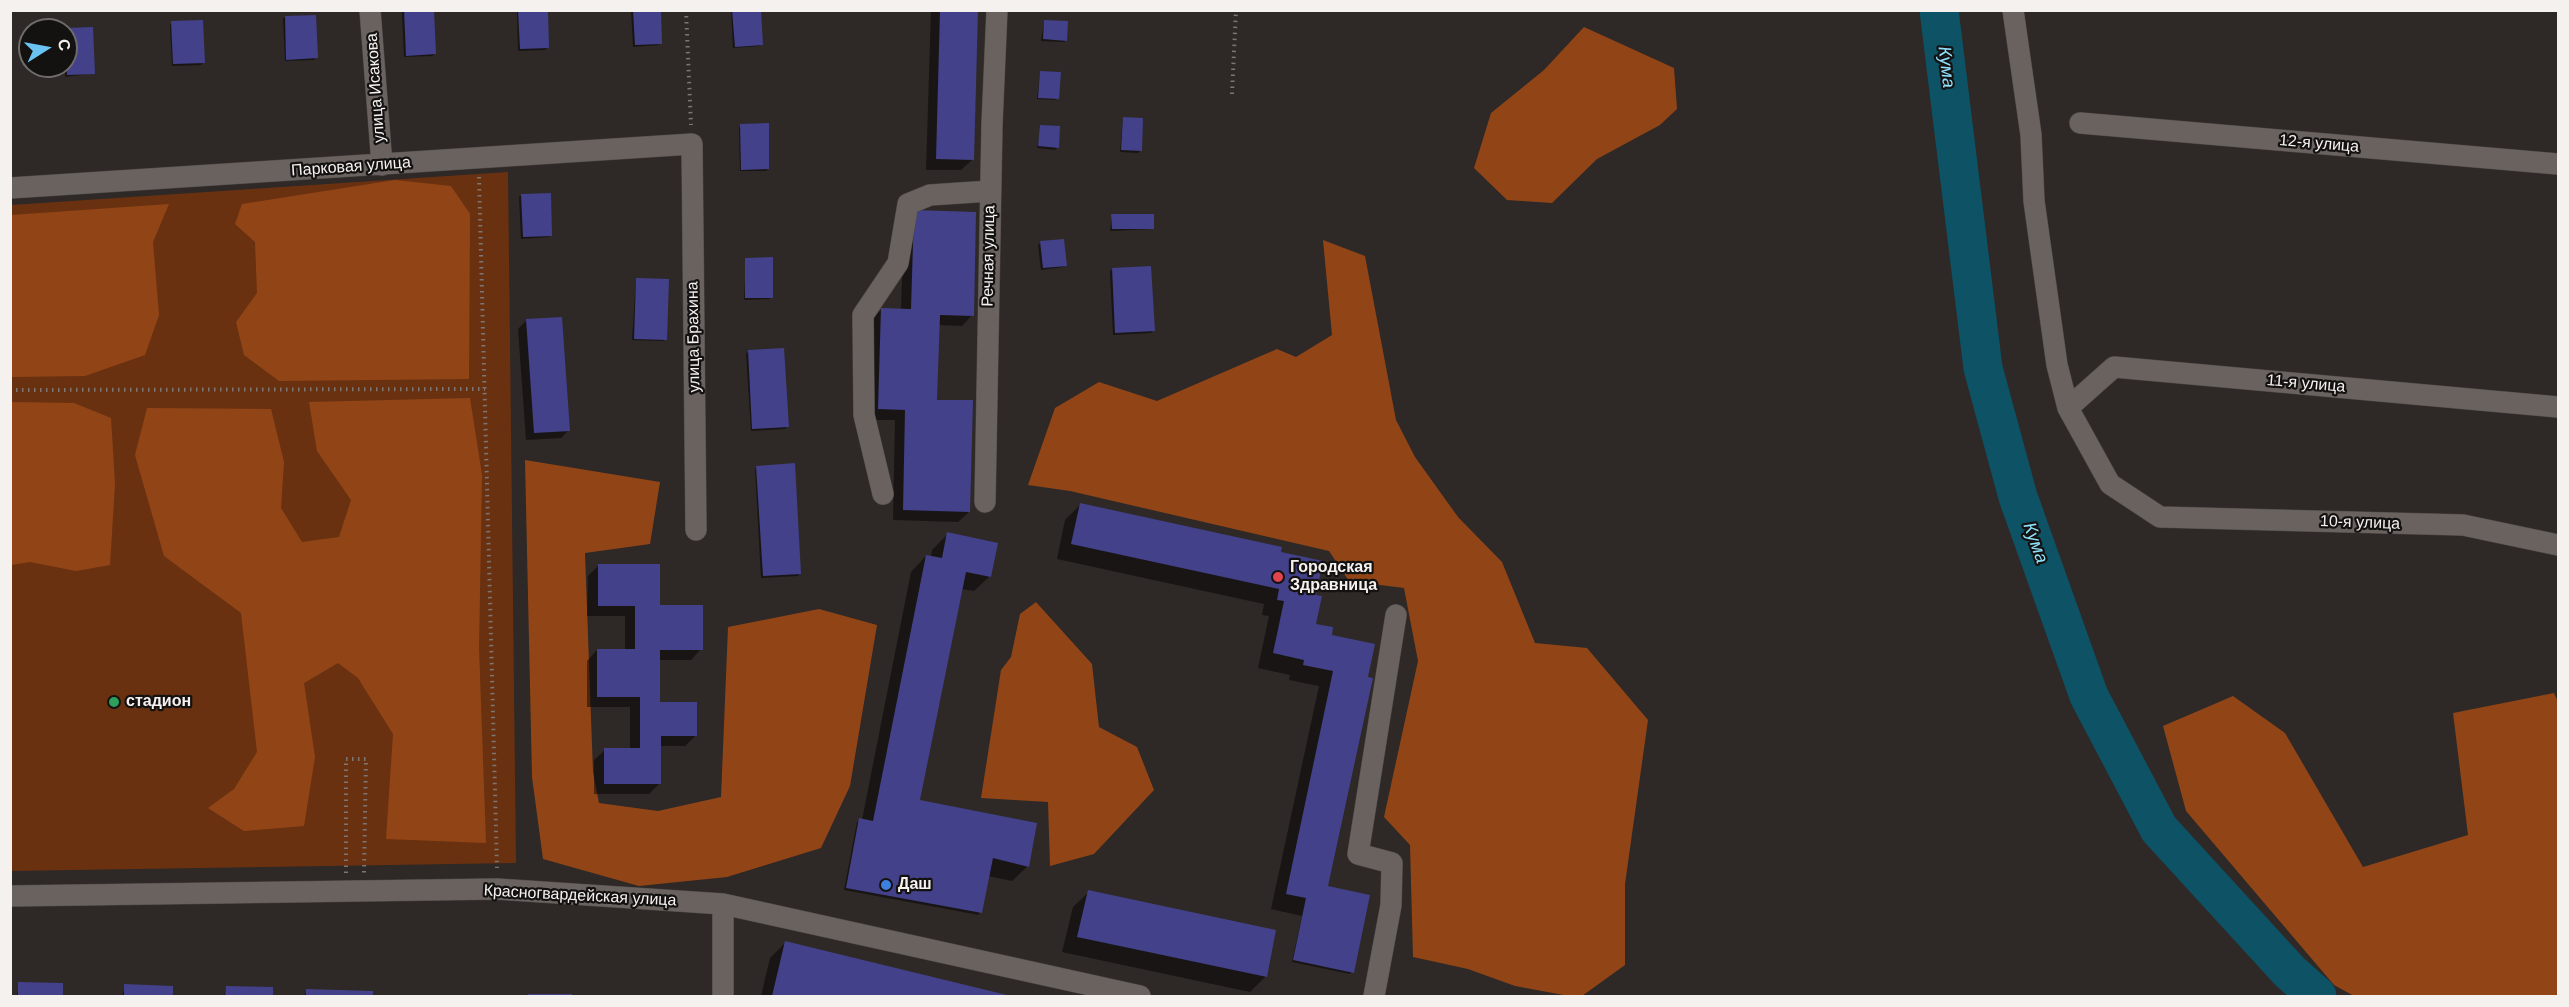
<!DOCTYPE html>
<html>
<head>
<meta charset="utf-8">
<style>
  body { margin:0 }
  #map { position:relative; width:2569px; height:1007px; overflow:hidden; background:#2e2826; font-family:Arial,sans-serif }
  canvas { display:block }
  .frame { position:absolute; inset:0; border:12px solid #f5f1ef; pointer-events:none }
  .north { position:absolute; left:18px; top:18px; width:60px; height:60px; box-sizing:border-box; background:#141211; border:2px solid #6e6b6a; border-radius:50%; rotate:79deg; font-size:16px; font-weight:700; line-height:24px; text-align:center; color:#f5f1ef }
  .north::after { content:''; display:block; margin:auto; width:21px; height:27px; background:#6bc3f2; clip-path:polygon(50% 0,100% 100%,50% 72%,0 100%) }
</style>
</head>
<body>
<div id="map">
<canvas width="2569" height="1007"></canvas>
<div class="frame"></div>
<div class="north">С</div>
</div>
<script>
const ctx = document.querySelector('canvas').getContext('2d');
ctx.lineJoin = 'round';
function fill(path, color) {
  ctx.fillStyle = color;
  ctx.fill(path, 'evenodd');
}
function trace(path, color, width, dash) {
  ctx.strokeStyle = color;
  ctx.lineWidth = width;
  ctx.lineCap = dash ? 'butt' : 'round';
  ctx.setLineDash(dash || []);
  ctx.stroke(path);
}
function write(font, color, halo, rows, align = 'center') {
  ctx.font = font + ' Arial,sans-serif';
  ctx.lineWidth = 4.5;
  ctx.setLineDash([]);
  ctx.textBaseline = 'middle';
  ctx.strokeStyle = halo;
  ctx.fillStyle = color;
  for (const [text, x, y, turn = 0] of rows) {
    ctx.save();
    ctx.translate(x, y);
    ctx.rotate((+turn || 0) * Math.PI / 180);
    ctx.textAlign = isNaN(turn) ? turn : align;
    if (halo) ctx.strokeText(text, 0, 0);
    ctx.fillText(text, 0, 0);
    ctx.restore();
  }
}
fill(new Path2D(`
  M508 172 516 863 11 871V205Z`), '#6a3110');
fill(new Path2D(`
  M1584 27 1674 68 1677 109 1660 125 1597 159 1552 203 1507 200 1474 168 1491 113 1544 70Z
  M395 180 451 186 470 214 469 379 279 381 244 355 236 322 257 293 255 242 235 224 242 204Z
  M169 204 153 242 159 315 145 355 85 376 11 377V215Z
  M1323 240 1365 256 1396 420 1415 457 1458 517 1502 562 1535 643 1587 648 1648 720 1625 884V965L1582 996H1569L1515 986 1468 969 1413 957 1410 845 1384 817 1418 661 1404 588 1349 581 1329 551 1070 491 1028 485 1055 408 1099 382 1157 401 1277 349 1296 357 1332 335Z
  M470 398 482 475 479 648 486 843 386 839 393 734 358 678 338 663 304 683 315 757 304 826 244 831 208 808 234 789 257 752 241 613 164 556 135 455 147 408 271 409 284 462 281 508 302 542 339 537 351 500 317 451 309 402Z
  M11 402 74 403 111 418 115 484 110 565 76 571 30 562 11 565Z
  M525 460 660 482 650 544 585 553 593 772 599 803 658 811 721 797 728 627 819 609 877 625 850 786 821 848 727 877 639 886 543 859 532 777Z
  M1036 602 1092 664 1099 727 1137 747 1154 790 1094 854 1050 866 1048 802 981 798 1001 670 1011 657 1020 614Z
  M2554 693 2558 702V996H2354L2334 985 2186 811 2163 726 2233 696 2285 733 2363 867 2468 835 2453 713Z`), '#914517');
fill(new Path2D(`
  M517 10H546L548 47 545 50 518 51Z
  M631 10H659L661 43 659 45 633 47Z
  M731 10H759L761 44 759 46 733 48Z
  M931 10H976L972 160 961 170H926Z
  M404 11 435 54 432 56 404 57 402 13Z
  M285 17 316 58 314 60 285 61 283 19Z
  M1044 22 1066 40 1064 42 1041 41Z
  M172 23 204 62 201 65 172 66 170 25Z
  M92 29 94 73 65 77V30Z
  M1040 72 1057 98 1055 100 1037 99Z
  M1123 118 1140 151 1138 153 1120 152Z
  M741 125 768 169 766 171H740L739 128Z
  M1041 126 1057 148 1055 150 1037 148Z
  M522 195 551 235 549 237 521 239 519 197Z
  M1112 215 1152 229 1110 231Z
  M904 222 972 315 962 326 938 325 936 401 969 512 958 522 893 520 895 420H868L871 320 882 309 901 310Z
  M1041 242 1065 265 1063 267 1041 270 1038 245Z
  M746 259 772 297 769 299 744 300Z
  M1112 269 1153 331 1151 333 1113 335 1110 272Z
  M636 279 666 339 663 341 632 340Z
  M526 321 569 430 561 438 526 440 518 329Z
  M748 352 788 426 785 429 751 431 746 354Z
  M757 467 800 573 798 576 761 578 755 469Z
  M1080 505 1279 553 1314 596V625L1330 636 1374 645 1327 887 1352 972 1350 974 1292 962 1302 916 1271 909 1319 686 1289 680 1290 675 1258 668 1269 616 1262 615 1264 604 1057 559 1065 520Z
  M948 534 990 576 974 591 961 589 918 801 1028 866 1012 881 988 876 979 915 844 890 857 822 862 820 911 572 926 556 931 557 932 550Z
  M598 566 659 607 701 649 691 660H659V703L696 735 685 746H660V783L649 794H594V760L605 750H630V707H587V661L597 650H625V616H587L588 576Z
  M1089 892 1266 976 1250 992 1062 952 1073 907Z
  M785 943 1008 996H761L770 958Z
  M19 984H62V996H17Z
  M125 986 172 987 171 996H122Z
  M226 988 271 989V996H224Z
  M307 991 371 993V996H304Z
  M528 995 571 996H527Z`), '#0007');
trace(new Path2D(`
  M1939 10 1983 368 2018 497 2089 696 2159 829 2289 971 2317 996`), '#0d5265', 39);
fill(new Path2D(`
  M404 10H434L436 54 406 56Z
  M518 10H548L549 48 520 49Z
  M633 10H661L662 44 635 45Z
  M732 10H761L763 45 735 47Z
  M940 10H978L974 160 936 159Z
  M316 15 318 58 286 60 285 16Z
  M203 20 205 63 173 64 171 21Z
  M1044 20 1068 21 1067 41 1043 39Z
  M93 27 95 74 67 75 66 28Z
  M1040 71 1061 72 1059 99 1038 98Z
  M1123 117 1143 118 1142 151 1121 150Z
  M769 123V169L741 170 740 124Z
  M1040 125 1060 126 1059 148 1038 146Z
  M551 193 552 236 523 237 521 194Z
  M914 210 976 212 974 316 940 315 937 400H973L970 512 903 510 905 410 878 409 881 308 911 309Z
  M1111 214H1154V229H1112Z
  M1064 239 1067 266 1043 268 1040 241Z
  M773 257V298H745V258Z
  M1151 266 1155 331 1115 333 1112 268Z
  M636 278 669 279 667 340 634 339Z
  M562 317 570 431 534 433 526 319Z
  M784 348 789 427 752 429 748 350Z
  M795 463 801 574 763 576 756 466Z
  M1080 503 1282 547 1281 552 1323 561 1316 595 1322 596 1316 624 1333 627 1332 635 1375 644 1368 677 1373 678 1328 886 1370 895 1354 973 1293 960 1306 898 1286 894 1333 671 1303 665 1304 660 1273 653 1284 601 1277 600 1279 589 1071 544Z
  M947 532 998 543 991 577 966 572 920 800 1037 823 1029 867 993 858 982 913 846 888 859 818 873 821 926 555 942 558Z
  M598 564H660V605H703V650H660V702H697V736H661V784H604V748H640V697H597V649H635V606H598Z
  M1088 890 1276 930 1267 977 1077 937Z
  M785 941 1011 996H772Z
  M18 982 63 983V996H18Z
  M124 984 173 986V996H124Z
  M226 986 273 987V996H225Z
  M306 989 373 991V996H306Z
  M528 994H572V996H528Z`), '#42418a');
const minor = new Path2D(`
  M370 10 382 165
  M2013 10 2031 135 2034 201 2057 365 2068 408 2110 484 2160 517 2463 525 2558 545
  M2080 123 2558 164
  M10 188 692 144 696 530
  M2068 408 2114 367 2558 407
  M883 494 864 415 863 315 898 263 908 204 930 195 990 191
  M985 502 992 124 997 10
  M10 896 497 889 723 904 1140 996
  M723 904V996
  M1374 996 1391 905 1392 863 1358 854 1396 615`);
trace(minor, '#4c4745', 22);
trace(new Path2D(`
  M686 10 691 125
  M1232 94 1236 10
  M479 177 497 868
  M10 390 485 389
  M346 873V759H366L364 873`), '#7c7674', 4, [1.5, 4.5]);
trace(minor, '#69625f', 21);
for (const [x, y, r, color] of [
  [1278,577,6,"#e0444e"],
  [114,702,6,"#2e9e5b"],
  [886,885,6,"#3f7fe0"]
]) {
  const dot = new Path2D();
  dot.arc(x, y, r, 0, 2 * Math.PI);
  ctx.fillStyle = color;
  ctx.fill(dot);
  trace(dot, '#141211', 2);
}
write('16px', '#f5f1ef', '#141211', [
  ["улица Исакова",376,88,-94],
  ["12-я улица",2319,144,5],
  ["Парковая улица",351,167,-4],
  ["Речная улица",989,256,-89],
  ["улица Брахина",694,337,-91],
  ["11-я улица",2306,384,5],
  ["10-я улица",2360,523,2],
  ["Красногвардейская улица",580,896,3]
]);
write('bold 16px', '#f5f1ef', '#141211', [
  ["Городская",1290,568],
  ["Здравница",1290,586],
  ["стадион",126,702],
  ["Даш",898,885]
], 'left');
write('italic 18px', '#90e1fd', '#141211', [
  ["Кума",1946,67,83],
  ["Кума",2035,543,70]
]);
</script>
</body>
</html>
